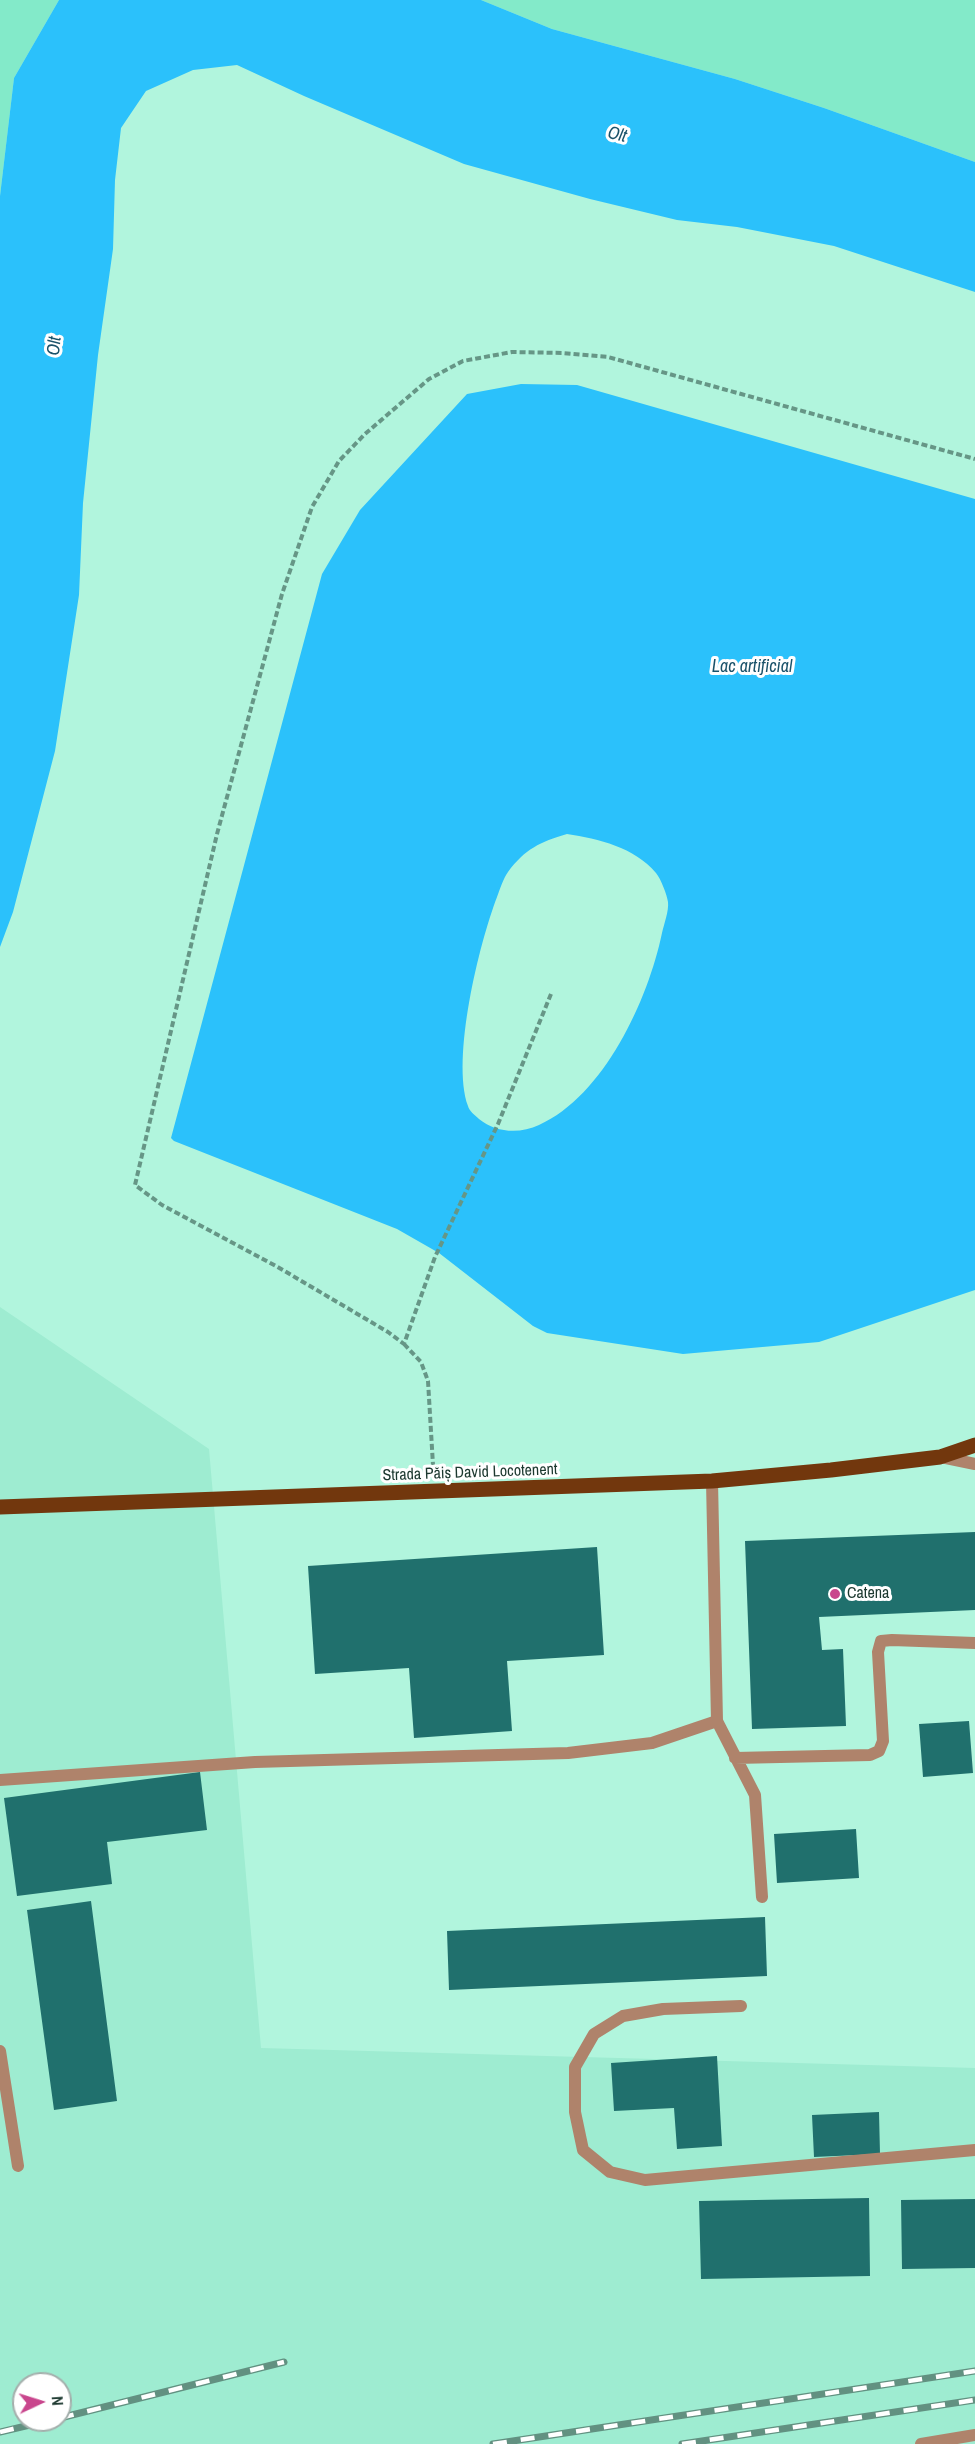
<!DOCTYPE html>
<html>
<head>
<meta charset="utf-8">
<style>
  body { margin:0 }
  #map { position:relative; width:975px; height:2444px; overflow:hidden; background:#b1f5dd; font-family:"Archivo Narrow",sans-serif }
  canvas { display:block }
  .north { position:absolute; left:12px; top:2372px; width:60px; height:60px; box-sizing:border-box; background:#fff; border:2px solid #a4afac; border-radius:50%; rotate:86deg; font-size:16px; font-weight:700; line-height:24px; text-align:center; color:#1c382f }
  .north::after { content:''; display:block; margin:auto; width:21px; height:27px; background:#c9468d; clip-path:polygon(50% 0,100% 100%,50% 72%,0 100%) }
</style>
</head>
<body>
<div id="map">
<canvas width="975" height="2444"></canvas>
<div class="north">N</div>
</div>
<script>
const ctx = document.querySelector('canvas').getContext('2d');
ctx.lineJoin = 'round';
function fill(path, color) {
  ctx.fillStyle = color;
  ctx.fill(path, 'evenodd');
}
function trace(path, color, width, dash) {
  ctx.strokeStyle = color;
  ctx.lineWidth = width;
  ctx.lineCap = dash ? 'butt' : 'round';
  ctx.setLineDash(dash || []);
  ctx.stroke(path);
}
function write(font, color, halo, rows, align = 'center') {
  ctx.font = font + ' "Archivo Narrow",sans-serif';
  ctx.lineWidth = 6;
  ctx.setLineDash([]);
  ctx.textBaseline = 'middle';
  ctx.strokeStyle = halo;
  ctx.fillStyle = color;
  for (const [text, x, y, turn = 0] of rows) {
    ctx.save();
    ctx.translate(x, y);
    ctx.rotate((+turn || 0) * Math.PI / 180);
    ctx.textAlign = isNaN(turn) ? turn : align;
    if (halo) ctx.strokeText(text, 0, 0);
    ctx.fillText(text, 0, 0);
    ctx.restore();
  }
}
fill(new Path2D(`
  M0 1307 209 1449 261 2048 975 2068V2444H0ZM24 2384H60V2420H24Z`), '#9eecd1');
fill(new Path2D(`
  M0 0H59L14 78 0 196Z
  M481 0H975V162L824 108 735 79 552 29Z`), '#83eac9');
fill(new Path2D(`
  M59 0H481L552 29 735 79 824 108 975 162V292L834 246 737 227 677 220 590 199 464 164 304 96 237 65 193 70 146 91 121 128 115 180 113 249 98 355 83 503 79 595 55 751 13 912 0 947V196L14 78Z
  M521 384 577 385 975 499V1290L819 1342 683 1354 547 1333 533 1326 439 1253 397 1229 174 1141 171 1138 322 574 360 510 467 394ZM567 834C599 839 634 847 656 873 661 879 667 895 668 902 669 911 664 924 662 933 648 1000 604 1096 539 1125 520 1134 496 1133 479 1119 475 1115 469 1111 468 1106 451 1058 479 944 497 897 500 889 503 879 508 872 525 849 540 842 567 834Z`), '#2bc1fb');
fill(new Path2D(`
  M975 1532V1610L819 1617 822 1650 843 1649 846 1726 752 1729 745 1541Z
  M597 1547 604 1655 507 1661 512 1731 414 1738 409 1668 315 1674 308 1566Z
  M969 1721 973 1773 923 1777 919 1724Z
  M200 1772 207 1830 107 1842 112 1884 17 1896 4 1798Z
  M856 1829 859 1878 777 1883 774 1834Z
  M91 1901 117 2101 54 2110 27 1910Z
  M765 1917 767 1976 449 1990 447 1931Z
  M717 2056 722 2146 677 2149 674 2108 614 2111 611 2063Z
  M879 2112 880 2154 814 2157 812 2115Z
  M869 2198 870 2276 701 2279 699 2201Z
  M975 2199V2268L902 2269 901 2200Z`), '#20706d');
trace(new Path2D(`
  M551 994 498 1124 435 1257 404 1344 388 1332 276 1266 162 1205 135 1185 217 834 282 594 312 507 339 461 365 434 429 379 463 361 512 352 563 353 608 357 975 459
  M404 1344 421 1362 428 1381 433 1465`), '#669686', 4, [6, 3]);
trace(new Path2D(`
  M712 1481 717 1721 755 1795 762 1897
  M735 1758 870 1755 879 1751 883 1741 878 1652 881 1641 892 1640 975 1643
  M0 1780 255 1762 568 1753 652 1743 717 1721
  M0 2051 18 2166
  M921 2444 975 2435`), '#af836b', 12);
trace(new Path2D(`
  M941 1457 975 1464
  M741 2006 663 2009 623 2016 594 2034 575 2067V2112L583 2150 610 2172 645 2180 975 2150`), '#af836b', 12);
trace(new Path2D(`
  M0 1507 712 1481 831 1470 940 1457 975 1445`), '#72370d', 15);
const rail = new Path2D(`
  M60 2418 284 2362
  M0 2432 51 2420
  M493 2444 975 2371
  M682 2444 975 2400`);
trace(rail, '#629181', 7);
trace(rail, '#fff', 4.5, [14]);
for (const [x, y, r, color] of [
  [835,1594,6,"#c9468d"]
]) {
  const dot = new Path2D();
  dot.arc(x, y, r, 0, 2 * Math.PI);
  ctx.fillStyle = color;
  ctx.fill(dot);
  trace(dot, '#fff', 2);
}
write('16px', '#1c382f', '#fff', [
  ["Strada Păiș David Locotenent",470,1473,-2]
]);
write('16px', '#1c382f', '#fff', [
  ["Catena",847,1594]
], 'left');
write('italic 18px', '#1a526a', '#fff', [
  ["Olt",617,135,14],
  ["Olt",55,346,-84],
  ["Lac artificial",752,667]
]);
</script>
</body>
</html>
